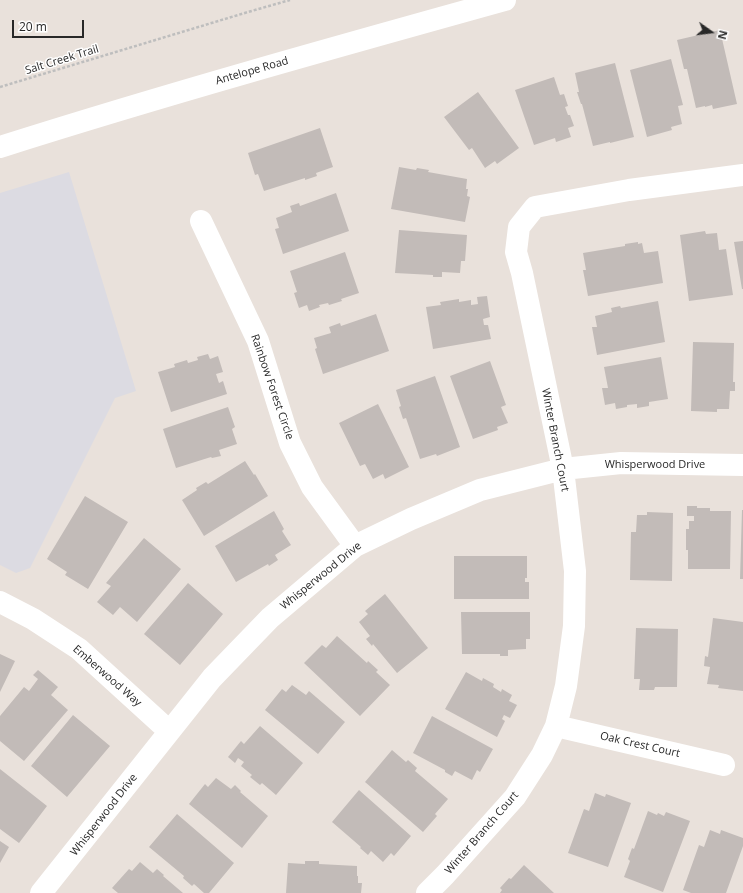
<!DOCTYPE html>
<html>
<head>
<meta charset="utf-8">
<style>
  body { margin:0 }
  #map { position:relative; width:743px; height:893px; overflow:hidden; background:#e9e1db; font-family:"Open Sans",sans-serif }
  canvas { display:block }
  .north { position:absolute; left:691px; top:12px; width:40px; height:40px; -webkit-text-stroke:3px #fff; paint-order:stroke; rotate:104deg; font-size:11px; font-weight:700; line-height:16px; text-align:center; color:#282828 }
  .north::after { content:''; display:block; margin:auto; width:14px; height:18px; background:#282828; clip-path:polygon(50% 0,100% 100%,50% 72%,0 100%) }
  .scale { position:absolute; left:12px; top:20px; width:72px; height:18px; box-sizing:border-box; border:2px solid #282828; border-top:0; padding-left:5px; font-size:12px; line-height:14px; white-space:nowrap; color:#282828; -webkit-text-stroke:3px #fff; paint-order:stroke }
</style>
</head>
<body>
<div id="map">
<canvas width="743" height="893"></canvas>
<div class="north">N</div>
<div class="scale">20 m</div>
</div>
<script>
const ctx = document.querySelector('canvas').getContext('2d');
ctx.lineJoin = 'round';
function fill(path, color) {
  ctx.fillStyle = color;
  ctx.fill(path, 'evenodd');
}
function trace(path, color, width, dash) {
  ctx.strokeStyle = color;
  ctx.lineWidth = width;
  ctx.lineCap = dash ? 'butt' : 'round';
  ctx.setLineDash(dash || []);
  ctx.stroke(path);
}
function write(font, color, halo, rows, align = 'center') {
  ctx.font = font + ' "Open Sans",sans-serif';
  ctx.lineWidth = 3;
  ctx.setLineDash([]);
  ctx.textBaseline = 'middle';
  ctx.strokeStyle = halo;
  ctx.fillStyle = color;
  for (const [text, x, y, turn = 0] of rows) {
    ctx.save();
    ctx.translate(x, y);
    ctx.rotate((+turn || 0) * Math.PI / 180);
    ctx.textAlign = isNaN(turn) ? turn : align;
    if (halo) ctx.strokeText(text, 0, 0);
    ctx.fillText(text, 0, 0);
    ctx.restore();
  }
}
fill(new Path2D(`
  M69 172 136 391 115 398 30 568 16 573 0 565V193Z`), '#dcdbe2');
fill(new Path2D(`
  M720 30 737 104 713 109 712 105 705 107V106L696 108 687 69H684L677 40Z
  M671 59 683 105 678 106 682 124 671 127 672 130 647 137 630 70Z
  M615 63 634 137 610 143V142L593 146 582 104H581L577 92H579L575 73Z
  M554 77 560 95 564 94 568 106 565 107 568 115H570L574 126 568 128 571 137 556 142 555 138 534 145 515 90Z
  M478 92 519 148 497 164 495 161 485 168 472 148 469 150 444 117Z
  M320 128 333 167 316 173 317 176 305 180V178L264 191 258 174 255 175 248 153Z
  M399 167 416 170 417 168 429 170 428 172 467 179 466 189H468L467 196 470 197 465 222 391 209Z
  M336 193 349 231 283 254 275 229 279 228 276 218 292 212 290 206 299 203 300 206Z
  M399 230 467 235 465 261H461L460 273 442 272V277H433V275L395 273Z
  M705 231 706 234 717 233 719 250 726 249 733 295 689 301 680 235Z
  M743 241V289H742L734 242Z
  M638 242V244L642 243 644 253 658 251 663 283 588 296 583 270H586L583 253 625 246V244Z
  M345 252 359 293 341 299 342 301 329 305 328 303 319 305 320 307 309 311 307 305 299 308 294 293 297 292 290 271Z
  M487 296 490 317 483 319 484 325H488L491 339 433 349 426 307 441 305 440 302 459 299V302L471 300V305L478 304 477 297Z
  M658 301 665 342 597 355 592 327H597L595 316 612 312 611 308 620 306 621 308Z
  M376 314 389 351 323 374 315 349 317 348 314 338 331 333 329 327 340 323 341 326Z
  M693 342 734 343 733 382H735V391H730L729 409H717V412L691 411Z
  M208 354 210 359 218 356 223 372 216 374 219 383 223 381 227 394 171 412 158 372 175 367 174 364 187 360 188 363 198 360 197 357Z
  M661 357 668 399 649 402V406L637 408V404L627 405V407L616 409 615 403 605 405 602 388H608L604 367Z
  M490 361 506 405 501 407 508 423 497 427 498 430 473 439 450 376Z
  M435 376 460 447 437 456 436 454 420 459 406 418 403 419 399 407 401 406 396 390Z
  M378 404 409 467 385 479 383 474 373 479 365 464 360 466 339 423Z
  M228 407 235 427 232 429 237 444 219 450 221 456 212 458 211 457 176 468 163 429Z
  M245 461 254 475 255 474 268 496 204 536 182 500 197 490 196 488 206 482 208 484Z
  M85 496 128 522 88 589 65 575 67 572 47 559Z
  M687 506H697V508H710V511H731L730 569H688V550H686V529H689V521H694V516H687Z
  M742 510H743V579H740Z
  M274 511 284 529 282 531 291 545 275 555 278 560 269 566 268 564 236 582 215 546Z
  M647 512 673 513 672 581 630 580 631 532H636L637 515H647Z
  M144 538 181 569 137 622 120 607 113 615 97 602 111 586 106 583Z
  M454 556H527V578H525V582H529V599H454Z
  M188 583 223 614 180 665 144 634Z
  M385 594 428 648 397 673 373 644 372 646 366 639 370 636 359 622 368 614 365 611Z
  M461 612H530V639H526V649L508 650V656H500V654H462Z
  M713 618 743 622V691L718 688 719 685 707 684 710 667 704 666 705 656 708 657Z
  M636 628 678 629 677 687H655L654 690H639L640 679H634Z
  M337 636 367 663 368 661 378 670 376 672 390 685 360 716 304 663 322 645 326 648Z
  M0 654 15 661 0 692Z
  M38 670 58 687 51 695 68 710 24 761 0 741V716L24 687 29 691 38 679 33 675Z
  M466 672 482 681 483 678 494 684 493 687 501 692 502 689 512 695 509 701 517 705 510 718 504 715 502 719 505 721 497 737 445 709Z
  M292 685 306 695 309 691 345 722 318 754 265 710 282 689 286 692Z
  M73 715 110 746 67 797 31 766Z
  M432 716 493 749 480 772 477 770 472 780 455 771 452 776 445 772V770L413 753Z
  M260 726 303 763 276 795 262 783 260 785 250 777 252 775 241 766 244 762 238 758 235 763 228 757 241 741 244 744Z
  M392 750 406 762 408 760 417 768 415 771 448 799 435 814 437 816 423 832 365 782Z
  M0 769 47 806 19 843 0 829Z
  M216 778 231 789 235 785 241 791 240 792 268 816 242 848 189 804 205 784 208 787Z
  M359 790 411 836 394 856 391 853 383 862 371 851 368 855 360 848 361 847 332 822Z
  M595 793 605 797 606 794 631 803 608 867 568 853 584 809 589 811Z
  M648 811 657 815 658 813 664 816 666 812 690 821 663 892 624 877 630 861 628 859 632 848 634 849Z
  M177 814 234 863 209 893H204L194 884 192 886 183 878 184 876 149 847Z
  M710 830 720 834 721 830 743 838V846L726 893H691L683 890 699 845 704 847Z
  M0 841 9 847 0 863Z
  M305 861H319V864L357 866V876H358V883H362L361 893H286L288 863 305 864Z
  M140 862 153 873 157 869 164 875 163 876 183 893H118L112 888 129 869 132 871Z
  M524 865 554 893H500L502 890 500 888 509 878 511 879Z`), '#c2bbb8');
trace(new Path2D(`
  M0 87 248 12 290 0`), '#bebebe', 2.5, [3, 2]);
trace(new Path2D(`
  M0 147C167 94 336 47 505 0
  M201 221 258 341 290 443 312 487 355 546
  M0 602 33 619 79 649 169 731
  M556 726 724 765
  M41 893 212 678 270 618 355 546 411 519 480 490 563 469 621 463 743 465
  M427 893 445 875 515 797 542 755 556 726 566 686 574 626 575 571 563 469 522 273 516 252 519 227 535 207 629 190 743 175`), '#fff', 22);
write('11px', '#282828', '#fff', [
  ["Salt Creek Trail",62,60,-17],
  ["Antelope Road",252,71,-16],
  ["Rainbow Forest Circle",272,387,71],
  ["Winter Branch Court",555,440,79],
  ["Whisperwood Drive",655,465],
  ["Whisperwood Drive",321,576,-39],
  ["Emberwood Way",107,676,41],
  ["Oak Crest Court",640,745,13],
  ["Whisperwood Drive",104,815,-52],
  ["Winter Branch Court",482,833,-49]
]);
</script>
</body>
</html>
